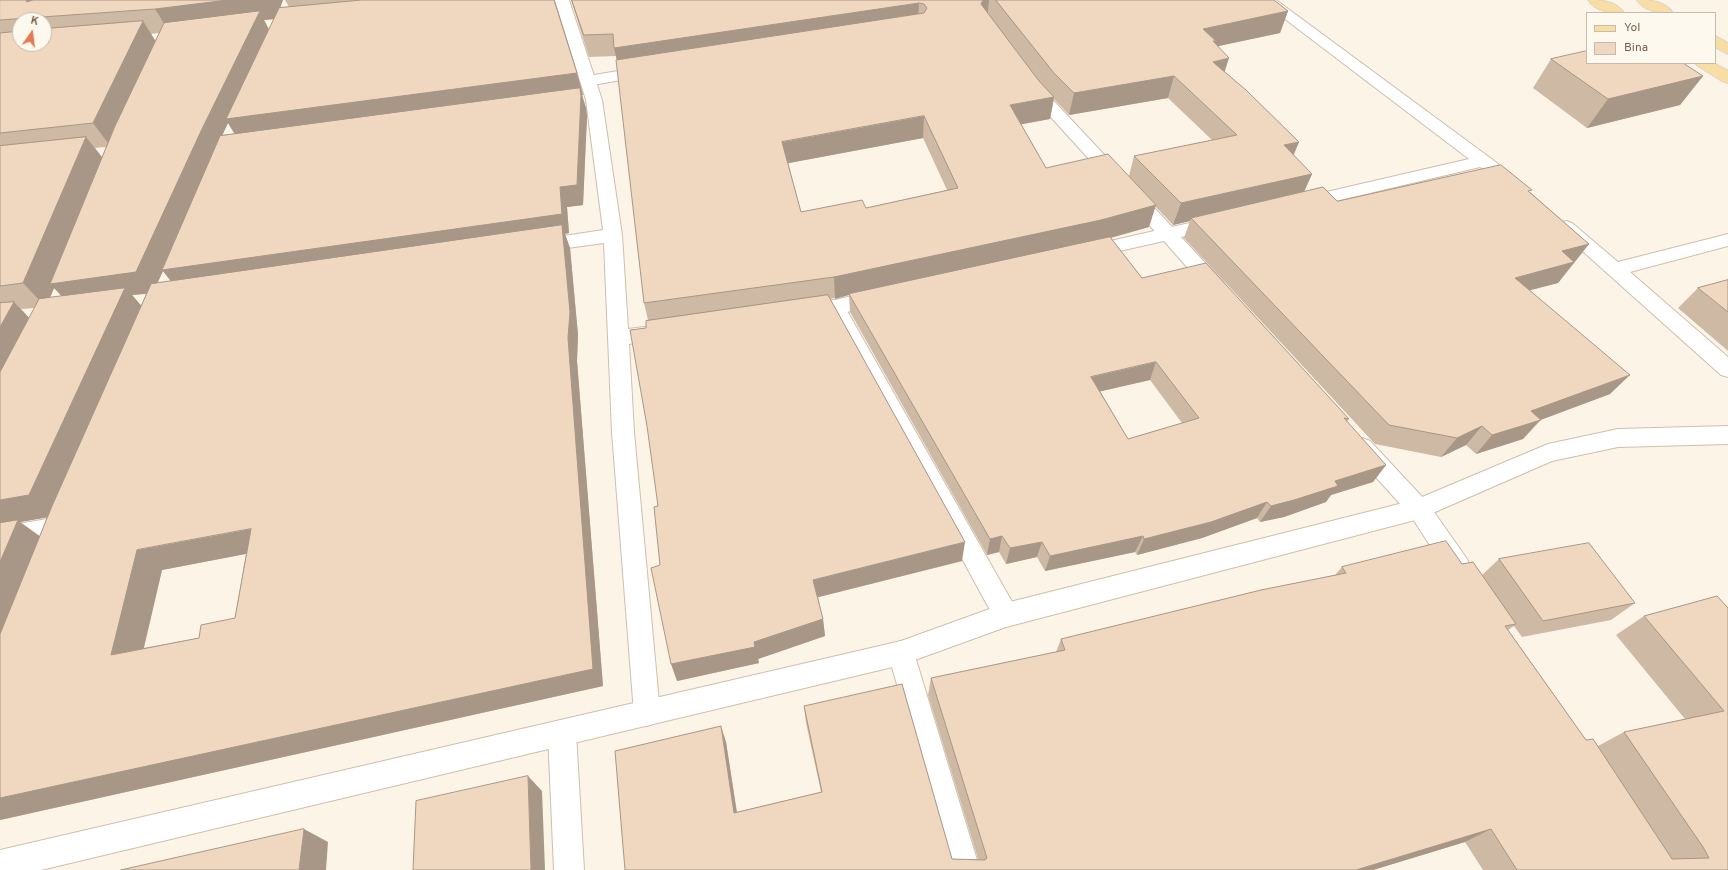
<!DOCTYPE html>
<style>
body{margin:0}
#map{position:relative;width:1728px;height:870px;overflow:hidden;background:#fcf5e7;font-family:Overpass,sans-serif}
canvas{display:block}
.legend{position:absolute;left:1586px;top:12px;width:130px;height:52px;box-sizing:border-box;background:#fef9ee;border:1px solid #c7bbad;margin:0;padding:5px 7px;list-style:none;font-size:12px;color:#755e4c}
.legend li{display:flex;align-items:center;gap:8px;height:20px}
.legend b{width:20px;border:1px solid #c7bbad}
.north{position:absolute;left:12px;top:12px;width:40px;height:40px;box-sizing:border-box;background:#fef9ee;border:1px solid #c7bbad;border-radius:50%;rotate:14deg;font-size:11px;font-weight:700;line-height:16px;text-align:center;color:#755e4c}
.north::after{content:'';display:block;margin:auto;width:14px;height:18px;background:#e27b51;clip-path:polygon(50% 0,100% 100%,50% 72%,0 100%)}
</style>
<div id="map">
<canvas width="1728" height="870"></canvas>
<ul class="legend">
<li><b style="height:5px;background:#f8dea2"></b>Yol</li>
<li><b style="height:11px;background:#f0d7c0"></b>Bina</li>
</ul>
<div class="north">K</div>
</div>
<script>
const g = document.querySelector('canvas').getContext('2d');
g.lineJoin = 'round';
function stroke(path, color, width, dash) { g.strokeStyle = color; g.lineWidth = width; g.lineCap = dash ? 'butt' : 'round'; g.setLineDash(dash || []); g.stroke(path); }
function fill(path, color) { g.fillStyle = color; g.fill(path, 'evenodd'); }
const lane = new Path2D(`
 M648 66 654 68 656 71 654 74 588 86 582 84 580 81 582 78 588 76Z
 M1034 82 1040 84 1049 96 1175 230 1177 234 1175 238 1168 240 1161 238 1037 102 1026 87 1028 84Z
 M835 300 842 302 1015 607 1019 615 1015 623 1006 627 997 623 825 307 828 302Z`);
const street = new Path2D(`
 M555 0H569L602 100 622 235 628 329 661 325 668 327 671 332 668 337 629 344 634 432 660 713 657 722 647 726 637 722 634 713 612 432 604 243 538 252 531 250 529 246 531 242 538 240 603 230 586 100Z
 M1260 0H1276L1497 163 1500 167 1497 171C1490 173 1486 171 1480 167L1302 209 1296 207 1293 203 1296 199 1469 159Z
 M1216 217 1222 219 1225 223 1222 227 1181 237 1223 282 1226 287 1223 292 1216 294 1209 292 1164 241 1088 258 1081 257 1079 252 1081 247 1088 246Z
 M1566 221 1572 223 1618 262 1728 234V246L1630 272 1728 357V377L1721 375 1560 231 1557 227 1560 223Z
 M878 290 885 292 888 297 885 302C864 308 817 322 797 316L794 311 797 306 835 300Z
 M1362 438 1370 441 1427 502 1467 559 1470 567 1467 575 1458 578 1449 575 1411 516 1354 453 1351 447 1354 441Z
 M65 516 73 519 77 526 73 533 65 536 0 547V527Z
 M901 641 910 644 914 653 980 870H950L888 653 892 644Z
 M562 720 572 723 576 733 584 870H554L548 733 552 723Z`);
const secondary = new Path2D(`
 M1728 426V444L1618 447 1552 461 1419 519 1006 627 901 665 41 870H0V850L901 641 1006 603 1415 500 1548 444 1618 429Z`);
const primary = new Path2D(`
 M1588 0C1601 0 1616 1 1624 13 1611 13 1596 12 1588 0Z
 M1637 0C1650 0 1665 1 1673 13 1660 13 1645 12 1637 0Z
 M1715 36 1728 43V54L1715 47Z
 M1695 63H1714L1728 71V83L1722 81 1698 66Z`);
stroke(lane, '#cebeae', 2);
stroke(street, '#cebeae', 2);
stroke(secondary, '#d0beab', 2);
stroke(primary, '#dbd5d0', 2);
fill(lane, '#fff');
fill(street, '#fff');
fill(secondary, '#fff');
fill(primary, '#f8dea2');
fill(new Path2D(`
 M0 0H283L280 8 289 7 285 0H554L577 73 583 95H582L586 108 587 116 583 205 567 207 569 233 565 234 570 248 578 335 577 361 603 686 0 820ZM274 19 269 29 264 20ZM20 20H44V44H20ZM159 33 155 41 151 34ZM228 123 235 134 222 135ZM106 147 102 157 95 148ZM163 271 171 281 157 283ZM54 288 62 296 50 298ZM146 294 141 306 132 295ZM35 308 29 318 21 309ZM47 517 40 536 20 522ZM246 554 235 618 199 638 144 648 162 570Z
 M571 0H1274L1288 11 1280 33 1218 46 1225 72 1299 142 1293 155 1312 174 1304 192 1337 201 1530 192 1589 244 1558 283 1530 290 1610 394 1541 420 1523 439 1476 454 1466 445 1441 457 1375 444 1184 238 1190 221 1173 225 1155 206 1149 227 1111 238 1142 278 1349 419 1347 422 1386 465 1373 482 1331 495 1326 502 1284 517 1260 522 1257 518 1202 538 1137 555 1135 552 1045 571 1037 557 1006 564 999 552 987 555 850 312 849 295 830 299 962 561 818 597 823 619 825 636 758 659 759 663 677 681 660 565 658 506 646 328 648 320 644 303 617 60 616 56 589 57ZM1168 98 1212 140 1134 156 1129 176 1046 168 1021 124 1050 119 1054 99 1069 115ZM923 138 947 190 866 208 801 212 788 163ZM1150 380 1182 423 1128 439 1100 391Z
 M1551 59 1703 76 1680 105 1587 128 1533 88Z
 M1728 280V351L1678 308 1698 288Z
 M1499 559 1635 603 1611 620 1522 637 1514 626 1508 630 1586 740 1598 746 1624 732 1685 719 1616 635 1644 616 1728 608V870H1483L1465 842 1373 870H625L726 742 737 812 821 792 806 723 804 706 952 859H978L928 695 931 678 1056 652 1061 639 1335 575 1342 567 1462 564 1482 575Z`), '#ceb9a5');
fill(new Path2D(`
 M20 0H44L35 18Z
 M228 0H283L276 19 264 20 270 32 577 73 583 95H582L586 108 587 116 583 205 567 207 569 233 565 234 570 248 578 335 577 361 603 686 0 820V798L593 669 177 289 163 271 153 293 132 295 146 311 56 516 20 522 46 541 0 656V500L69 304 54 288 46 307 23 283 86 137 105 161 170 33 155 9ZM228 123 239 141 216 149Z
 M983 0H989L987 20 981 4Z
 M919 3 918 25 619 70 614 48Z
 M1288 11 1280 33 1214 47 1203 29Z
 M143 21 158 45 111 147 93 123Z
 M1229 58 1222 80 1213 62Z
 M1174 76 1168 98 1069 115 1074 93Z
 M1703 76 1680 105 1587 128 1608 99Z
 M1054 97 1050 119 1007 127 1010 105Z
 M924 116 923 138 784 164 782 142Z
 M1299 142 1290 164 1284 145Z
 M1312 174 1302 196 1191 218 1190 221 1173 225 1181 203Z
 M1156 205 1149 227 1095 242 849 294V295L835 299 834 277Z
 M1589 244 1558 283 1500 298 1515 278 1562 251Z
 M14 302 37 326 0 396V327Z
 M1156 362 1150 380 1085 395 1091 377Z
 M1630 375 1610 394 1540 420 1523 439 1476 454 1492 435 1531 411Z
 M1482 426 1466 445 1441 457 1457 438Z
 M1386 465 1373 482 1331 495 1326 502 1284 517 1260 522 1271 506 1335 481Z
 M1267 502 1257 518 1202 538 1137 555 1144 539Z
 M251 529 271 549 162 570 138 672 111 655 137 550Z
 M1002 536 999 552 987 555 990 539Z
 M1143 536 1135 552 1045 571 1050 556Z
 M965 542 962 561 815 598 813 580Z
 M1042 542 1037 557 1006 564 1010 548Z
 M823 619 825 636 758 659 759 663 677 681 671 664 754 642Z
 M721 726 726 742 739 827 734 813Z
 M528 776 542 791 545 870H531Z
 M304 829 328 842 326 870H299Z
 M1491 829 1465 842 1373 870H1356Z`), '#a89686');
const building = new Path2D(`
 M0 0H26L27 2 33 0H228L155 9 0 20Z
 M362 0H554L577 73 226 119 279 8Z
 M572 0H983L981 4 1039 81 1054 97 1010 105 1046 168 1108 154 1156 205 1101 220 834 277 644 303 616 60 924 13 927 8 924 4 919 3 614 48 613 34 584 35ZM924 116 958 188 866 208 862 200 801 212 782 142Z
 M996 0H1274L1288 11 1203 29 1216 41H1213L1229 58 1213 62 1246 90 1299 142 1284 145 1312 174 1181 203 1134 156 1237 135 1174 76 1074 93 1054 73Z
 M260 11 202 129 136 272 50 284 115 126 164 23Z
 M143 21 93 123 0 133V33L20 31V44H44V29Z
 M1587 51V63H1683L1703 76 1608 99 1551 59Z
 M580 88 581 96 577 185 560 187 562 214 162 270 220 136Z
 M86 137 23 283 0 286V146Z
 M1501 165 1532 190 1528 191 1589 244 1562 251 1574 262 1515 278 1630 375 1531 411 1541 420 1492 435 1482 426 1457 438 1389 425 1191 218 1323 187 1337 201Z
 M562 225 570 312 568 338 593 669 0 798V634L52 506 151 284ZM251 529 235 618 201 625 199 638 111 655 137 550Z
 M1110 237 1142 278 1206 263 1349 419 1344 418 1386 465 1335 481 1338 486 1294 500 1271 506 1267 502 1211 522 1144 539 1143 536 1050 556 1042 542 1010 548 1002 536 990 539 849 294ZM1156 362 1199 418 1128 439 1091 377Z
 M1728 280V312L1698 288Z
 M125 288 29 495 0 500V372L39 299Z
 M828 295 965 542 813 580 823 619 754 642 755 647 671 664 651 568 660 565 654 507 658 506 647 426 630 330 646 328V321Z
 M14 302 0 327V303Z
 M18 520 0 562V523Z
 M1446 541 1462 564 1473 562 1516 624 1505 626 1586 740 1593 739 1672 859 1709 858 1703 847 1624 732 1724 711 1644 616 1717 596 1728 608V870H1517L1491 829 1356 870H625L615 751 721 726 734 813 822 792 804 706 902 684 952 859 985 860 987 858 931 678 1065 650 1061 639 1261 590 1346 573 1342 567Z
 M1589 543 1635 603 1543 621 1499 559Z
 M528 776 531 870H413L416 801Z
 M304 829 299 870H121Z`);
fill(building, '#f0d7c0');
stroke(building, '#a89686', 1);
</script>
